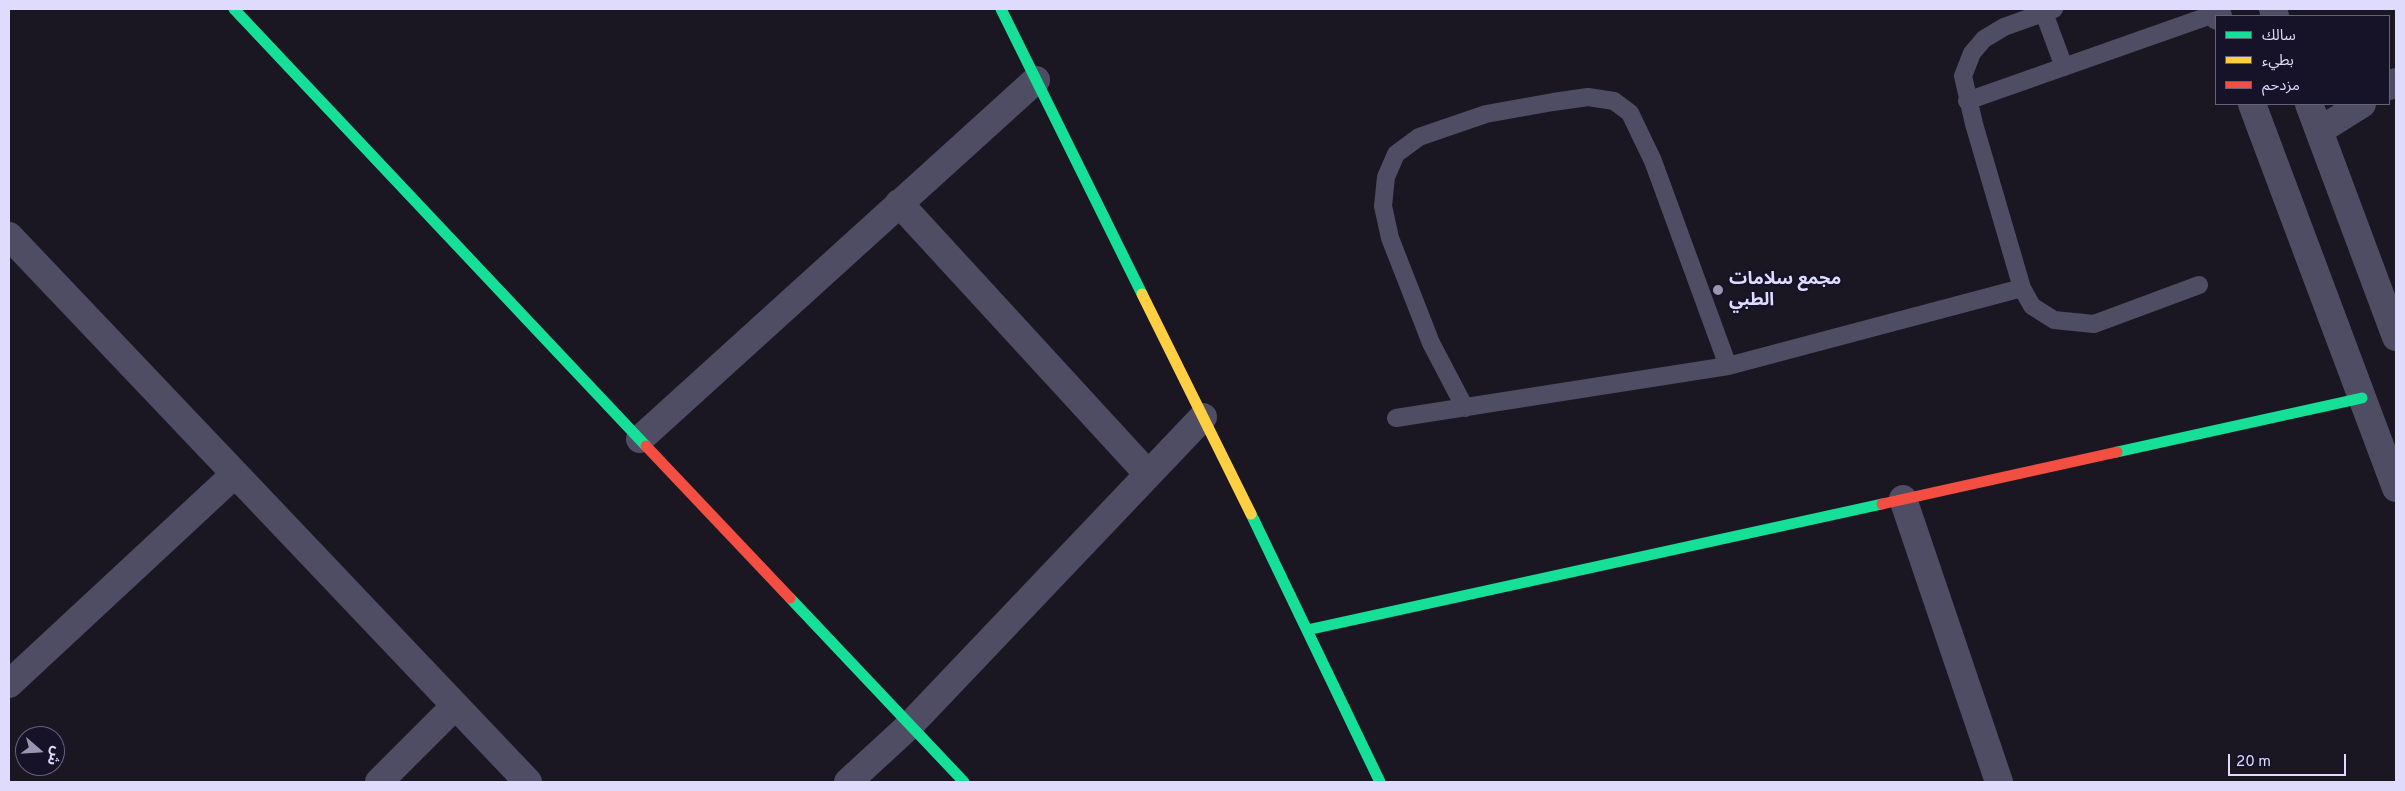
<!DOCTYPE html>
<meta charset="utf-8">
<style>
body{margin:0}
#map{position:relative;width:2405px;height:791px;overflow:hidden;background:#1a1723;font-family:Overpass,"Noto Sans Arabic",sans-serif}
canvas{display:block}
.frame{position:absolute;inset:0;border:10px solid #dfdbfd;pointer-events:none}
.legend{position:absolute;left:2215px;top:15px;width:175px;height:90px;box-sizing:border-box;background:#161228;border:1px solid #66627d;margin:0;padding:6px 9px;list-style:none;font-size:15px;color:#dfdbfd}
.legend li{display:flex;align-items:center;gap:10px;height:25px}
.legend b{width:25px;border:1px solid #66627d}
.north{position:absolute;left:15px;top:726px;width:50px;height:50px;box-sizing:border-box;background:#161228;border:1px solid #66627d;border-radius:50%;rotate:109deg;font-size:14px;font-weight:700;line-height:20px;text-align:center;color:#dfdbfd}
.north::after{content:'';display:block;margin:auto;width:18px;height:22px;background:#9a96b1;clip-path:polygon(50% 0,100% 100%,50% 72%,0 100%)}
.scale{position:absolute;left:2228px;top:754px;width:118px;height:22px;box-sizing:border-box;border:2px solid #dfdbfd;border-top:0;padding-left:6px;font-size:15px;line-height:18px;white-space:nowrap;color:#dfdbfd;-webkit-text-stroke:4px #161228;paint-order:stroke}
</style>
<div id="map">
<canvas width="2405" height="791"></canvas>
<div class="frame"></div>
<ul class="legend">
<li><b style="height:6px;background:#16e098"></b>سالك</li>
<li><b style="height:6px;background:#ffcf43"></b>بطيء</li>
<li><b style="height:6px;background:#f24e42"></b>مزدحم</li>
</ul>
<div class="north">ش</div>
<div class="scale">20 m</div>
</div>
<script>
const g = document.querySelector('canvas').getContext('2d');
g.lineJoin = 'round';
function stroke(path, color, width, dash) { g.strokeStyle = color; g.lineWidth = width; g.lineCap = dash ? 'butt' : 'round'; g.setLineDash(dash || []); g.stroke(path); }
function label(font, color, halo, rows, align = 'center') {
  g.font = font + ' Overpass,"Noto Sans Arabic",sans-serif'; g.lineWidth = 4.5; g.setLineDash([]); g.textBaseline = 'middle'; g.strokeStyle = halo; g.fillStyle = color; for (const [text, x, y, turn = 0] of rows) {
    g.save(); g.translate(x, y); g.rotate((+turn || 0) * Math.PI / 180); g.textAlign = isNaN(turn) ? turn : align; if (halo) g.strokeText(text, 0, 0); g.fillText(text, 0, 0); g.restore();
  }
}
stroke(new Path2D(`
 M2054 9 2004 27 1984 39 1972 53 1963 76 1974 124 2022 288 2032 306 2054 320 2094 324 2199 285
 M2044 13 2064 67
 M1967 101 2217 13
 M1465 408 1431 343 1390 238 1383 206 1386 177 1396 154 1419 137 1486 114 1553 102 1588 97 1614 101 1630 113 1653 161 1728 366
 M1396 418 1728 366 2022 288`), '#4e4d63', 18);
stroke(new Path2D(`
 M2215 9 2218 16
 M2273 9 2275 16
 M2389 86 2396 82
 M2252 104 2396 488
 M2309 104 2396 337
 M2319 131 2362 104
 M899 203 1148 474
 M9 236 528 782
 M640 439 1036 80
 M1903 499 1999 782
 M9 684 235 474
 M379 782 455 706
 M848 782 910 725 1203 417`), '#4e4d63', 28);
stroke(new Path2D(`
 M234 9 646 446
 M1001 9 1142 294
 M2117 452 2362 398
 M1251 514 1380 782
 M790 598 964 782
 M1307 630 1882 504`), '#16e098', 11);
stroke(new Path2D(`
 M1142 294 1251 514`), '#ffcf43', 11);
stroke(new Path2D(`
 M646 446 790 598
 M1882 504 2117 452`), '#f24e42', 11);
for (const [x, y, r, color] of [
 [1718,290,6,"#9a96b1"]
]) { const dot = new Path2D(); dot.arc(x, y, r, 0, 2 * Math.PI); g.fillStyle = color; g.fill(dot); stroke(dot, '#161228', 2); }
label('bold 18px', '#dfdbfd', '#161228', [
 ["مجمع سلامات",1729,280],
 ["الطبي",1729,301]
], 'left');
</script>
